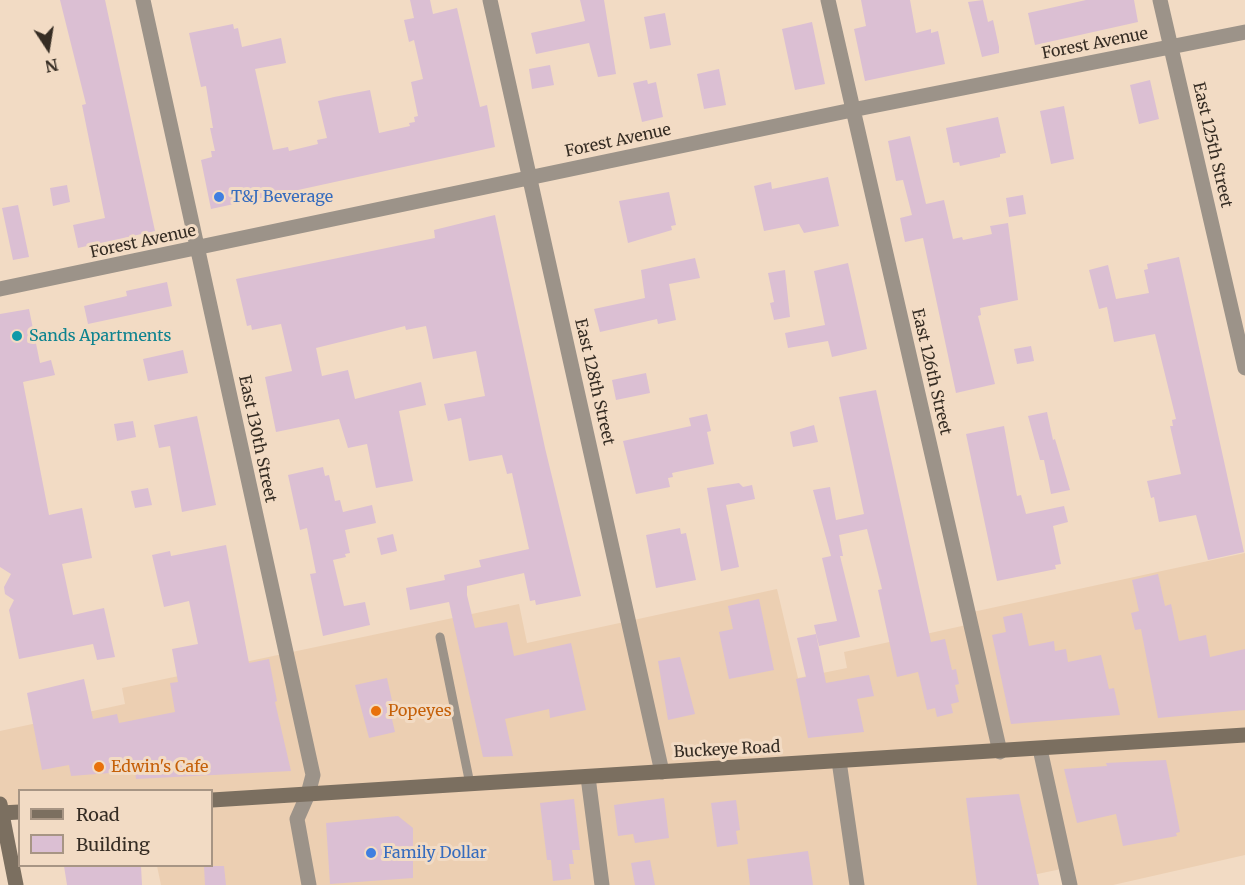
<!DOCTYPE html>
<style>
body{margin:0}
#map{position:relative;width:1245px;height:885px;overflow:hidden;background:#f2dbc4;font-family:Merriweather,serif}
canvas{display:block}
.legend{position:absolute;left:18px;top:789px;width:195px;height:78px;box-sizing:border-box;background:#f2dbc4;border:2px solid #a79584;margin:0;padding:8px 10px;list-style:none;font-size:18px;color:#362d24}
.legend li{display:flex;align-items:center;gap:12px;height:30px}
.legend b{width:30px;border:2px solid #a79584}
.north{position:absolute;left:18px;top:18px;width:60px;height:60px;-webkit-text-stroke:4px #f2dbc4;paint-order:stroke;rotate:168deg;font-size:16px;font-weight:700;line-height:24px;text-align:center;color:#362d24}
.north::after{content:'';display:block;margin:auto;width:21px;height:27px;background:#362d24;clip-path:polygon(50% 0,100% 100%,50% 72%,0 100%)}
</style>
<div id="map">
<canvas width="1245" height="885"></canvas>
<ul class="legend">
<li><b style="height:8px;background:#7b6f60"></b>Road</li>
<li><b style="height:16px;background:#dbbfd3"></b>Building</li>
</ul>
<div class="north">N</div>
</div>
<script>
const g = document.querySelector('canvas').getContext('2d');
g.lineJoin = 'round';
function fill(path, color) { g.fillStyle = color; g.fill(path, 'evenodd'); }
function stroke(path, color, width, dash) { g.strokeStyle = color; g.lineWidth = width; g.lineCap = dash ? 'butt' : 'round'; g.setLineDash(dash || []); g.stroke(path); }
function label(font, color, halo, rows, align = 'center') {
  g.font = font + ' Merriweather,serif'; g.lineWidth = 6; g.setLineDash([]); g.textBaseline = 'middle'; g.strokeStyle = halo; g.fillStyle = color; for (const [text, x, y, turn = 0] of rows) {
    g.save(); g.translate(x, y); g.rotate((+turn || 0) * Math.PI / 180); g.textAlign = isNaN(turn) ? turn : align; if (halo) g.strokeText(text, 0, 0); g.fillText(text, 0, 0); g.restore();
  }
}
fill(new Path2D(`
 M1245 553V855L1113 885H1070L1066 868 985 885H161L157 866H212V790H20L19 812 0 804V731L125 704 122 688 519 604 527 643 777 589 798 678 847 668 844 652 971 624 968 613Z`), '#eccfb2');
fill(new Path2D(`
 M60 0H105L155 231 78 248 73 225 105 218 82 105 86 104Z
 M410 0H430L433 14 457 8 480 107 487 105 495 147 211 209 201 160 212 157 211 151H215L210 128H213L206 86 201 87 189 33 233 24 234 29 238 28 242 47 281 38 286 63 255 69 273 150 288 147 289 151 318 144 317 140 327 138 318 101 334 97 370 90 379 133 410 126 409 123 415 122 414 117 418 116 411 82 423 79 414 40 409 42 404 20 414 18Z
 M580 0H604L616 74 598 77 589 43 536 54 531 33 585 21Z
 M861 0H910L916 33 931 29V33L938 31 945 64 865 81 854 29 866 26Z
 M983 0 988 22 993 20 999 47V53L982 57 968 2Z
 M1086 0H1134L1138 22 1035 45 1028 13Z
 M665 13 671 45 650 49 644 17Z
 M812 22 825 84 795 90 782 29Z
 M550 65 554 85 532 89 529 69Z
 M719 69 726 105 704 109 697 74Z
 M647 80 648 84 656 82 663 117 642 122 633 83Z
 M1150 80 1159 119 1139 124 1130 85Z
 M1064 106 1074 159 1051 164 1040 111Z
 M998 117 1006 153 1000 154V157L960 166 959 162 953 163 946 128Z
 M910 136 926 204 944 200 953 239 962 237 963 240 992 234 990 226 1008 223 1018 300 980 308 981 315 978 316 995 384 956 393 923 238 905 242 900 218 912 215 903 180 896 181 888 141Z
 M828 177 839 226 804 233 799 224 764 231 754 186 771 182 772 189Z
 M67 185 70 202 53 206 50 188Z
 M669 192 676 225 671 226 672 230 628 243 619 201Z
 M1023 195 1026 214 1009 217 1006 198Z
 M18 205 29 257 13 260 2 208Z
 M495 215 545 448 581 596 536 605 535 600 530 601 524 573 467 586V595L475 628 507 622 514 656 571 643 586 710 550 718 549 709 505 719 513 756 483 757 449 602 410 610 406 588 445 580 444 575 481 567 479 560 529 549 512 473 507 474 502 455 469 461 461 418 448 421 444 404 485 396 476 351 433 359 426 326 406 330 405 326 316 348 322 376 348 370 355 399 421 382 426 405 399 411 413 481 376 488 367 444 348 448 339 419 276 432 265 377 292 371 281 324 252 330 251 325 247 326 236 279 435 238 434 230Z
 M1179 257 1244 552 1208 560 1196 515 1159 522 1154 497 1151 498 1147 481 1181 474 1170 426H1173L1172 420 1176 419 1155 334 1114 342 1107 307 1099 309 1089 270 1108 265 1116 299 1149 293 1144 270 1148 269 1147 264Z
 M695 258 700 278 669 284 676 320 658 324 657 319 600 332 594 309 645 298 641 270Z
 M848 263 867 349 832 357 828 341 788 348 785 333 825 325 814 271Z
 M785 270 790 317 774 320 770 303 774 302 768 273Z
 M167 282 172 306 88 324 84 306 127 296 126 291Z
 M29 309 40 363 51 360 55 375 23 382 49 515 82 508 92 558 62 564 73 615 104 608 115 657 97 660 93 644 19 659 9 610 14 600 5 594 4 587 11 574 0 567V314Z
 M1031 346 1034 361 1017 364 1014 349Z
 M183 350 188 373 148 381 143 359Z
 M646 373 650 393 616 400 612 380Z
 M876 390 931 642 945 639 952 670 956 669 959 684 955 685 959 702 951 704 953 713 937 717 935 708 927 710 918 672 897 677 878 590 882 589 867 529 839 535 843 556H840L860 637 819 646 814 625 837 621 822 558 831 556 813 490 830 487 836 520 864 514 839 397Z
 M1047 412 1053 440 1055 439 1070 490 1051 494 1044 460H1040L1028 416Z
 M707 414 711 431 707 432 714 464 672 473 673 477 668 478 670 487 636 494 623 441 691 426 689 418Z
 M197 416 216 505 182 512 170 446 159 448 154 425Z
 M133 421 136 437 117 441 114 424Z
 M814 425 818 442 793 447 790 432Z
 M1004 426 1016 491 1017 496 1021 495 1026 514 1064 506 1068 522 1053 526 1061 564 1055 565 1056 569 997 581 966 434Z
 M323 467 325 476 329 475 335 501 340 500 343 512 372 505 376 523 345 530 350 553 345 554 346 557 333 560 344 606 365 602 370 625 323 636 310 574 316 573 307 528 300 530 288 475Z
 M739 483 743 487 752 485 755 499 726 505 739 567 721 571 707 488Z
 M148 488 152 505 135 508 131 491Z
 M680 528 681 534 686 533 696 580 656 588 646 535Z
 M393 534 397 551 381 555 377 538Z
 M226 545 249 663 269 659 277 701 275 702 291 771 136 779 135 771 71 776 69 765 42 770 27 693 84 679 93 719 117 714 119 723 175 712 170 683 178 682 172 649 198 644 189 601 164 607 152 555 170 551 171 556Z
 M1158 574 1165 606 1171 604 1179 641 1206 635 1210 657 1245 649V710L1158 718 1141 629 1135 630 1131 613 1139 611 1132 580Z
 M759 599 774 670 729 679 719 632 733 629 728 606Z
 M1022 613 1029 646 1054 641 1055 651 1066 649 1068 662 1101 655 1109 689 1114 688 1120 715 1011 724 992 635 1006 632 1003 617Z
 M816 634 826 683 869 675 874 696 857 699 864 732 808 738 796 679 806 677 797 638Z
 M680 657 695 714 668 720 658 661Z
 M387 678 395 714 391 715 395 732 369 738 355 685Z
 M1166 760 1180 832 1176 833 1177 836 1123 846 1116 814 1077 823 1064 769 1107 766 1106 763Z
 M1019 794 1039 885H977L966 798Z
 M664 798 669 838 635 843 633 834 618 836 614 805Z
 M574 799 580 850H572L574 864H569L571 879 553 881 551 860H547L540 803Z
 M736 800 740 830 736 831 738 844 717 847 711 803Z
 M398 816 413 828V878L330 884 326 823Z
 M808 851 813 885H750L747 859Z
 M650 860 655 885H635L631 863Z
 M64 866H141L142 885H67Z
 M204 866H224L226 885H205Z`), '#dbbfd3');
stroke(new Path2D(`
 M440 637 470 784`), '#9c9389', 9);
stroke(new Path2D(`
 M143 0 313 775 308 794 297 819 309 885
 M490 0 662 772
 M828 0 1000 752
 M1160 0 1245 368
 M0 289 852 110 1245 32
 M1040 749 1070 885
 M839 761 857 885
 M588 777 602 885`), '#9c9389', 15);
stroke(new Path2D(`
 M212 800 1245 735
 M0 804 16 885
 M0 813 20 812`), '#7b6f60', 15);
for (const [x, y, r, color] of [
 [219,197,6,"#3f7fe0"],
 [17,336,6,"#0f9aa8"],
 [376,711,6,"#e8710a"],
 [99,767,6,"#e8710a"],
 [371,853,6,"#3f7fe0"]
]) { const dot = new Path2D(); dot.arc(x, y, r, 0, 2 * Math.PI); g.fillStyle = color; g.fill(dot); stroke(dot, '#f2dbc4', 2); }
label('16px', '#362d24', '#f2dbc4', [
 ["Forest Avenue",1095,44,-11],
 ["Forest Avenue",618,141,-12],
 ["East 125th Street",1212,145,77],
 ["Forest Avenue",143,242,-12],
 ["East 126th Street",931,372,77],
 ["East 128th Street",594,382,77],
 ["East 130th Street",257,439,78],
 ["Buckeye Road",727,750,-3]
]);
label('16px', '#366cbe', '#f2dbc4', [
 ["T&J Beverage",231,197],
 ["Family Dollar",383,853]
], 'left');
label('16px', '#0d838f', '#f2dbc4', [
 ["Sands Apartments",29,336]
], 'left');
label('16px', '#c56008', '#f2dbc4', [
 ["Popeyes",388,711],
 ["Edwin's Cafe",111,767]
], 'left');
</script>
